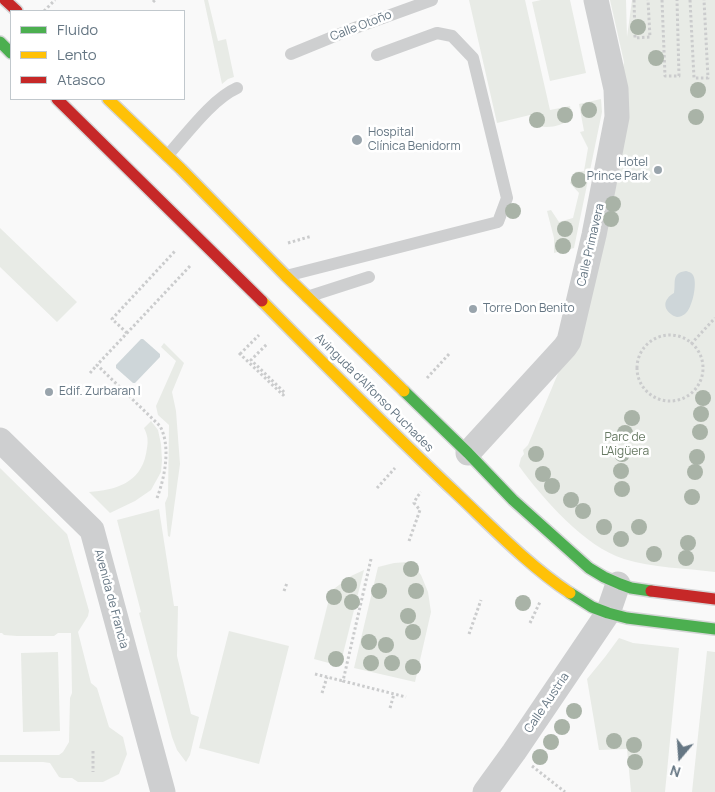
<!DOCTYPE html>
<meta charset="utf-8">
<style>
body{margin:0}
#map{position:relative;width:715px;height:792px;overflow:hidden;background:#f9f9f9;font-family:Manrope,sans-serif}
canvas{display:block}
.legend{position:absolute;left:10px;top:10px;width:175px;height:90px;box-sizing:border-box;background:#fff;border:1px solid #c1c8cd;margin:0;padding:6px 9px;list-style:none;font-size:15px;color:#657683}
.legend li{display:flex;align-items:center;gap:10px;height:25px}
.legend b{width:25px;border:1px solid #c1c8cd}
.north{position:absolute;left:655px;top:732px;width:50px;height:50px;-webkit-text-stroke:4px #fff;paint-order:stroke;rotate:198deg;font-size:14px;font-weight:700;line-height:20px;text-align:center;color:#657683}
.north::after{content:'';display:block;margin:auto;width:18px;height:22px;background:#657683;clip-path:polygon(50% 0,100% 100%,50% 72%,0 100%)}
</style>
<div id="map">
<canvas width="715" height="792"></canvas>
<ul class="legend">
<li><b style="height:6px;background:#4caf50"></b>Fluido</li>
<li><b style="height:6px;background:#ffc107"></b>Lento</li>
<li><b style="height:6px;background:#c62828"></b>Atasco</li>
</ul>
<div class="north">N</div>
</div>
<script>
const g = document.querySelector('canvas').getContext('2d');
g.lineJoin = 'round';
function fill(path, color) { g.fillStyle = color; g.fill(path, 'evenodd'); }
function stroke(path, color, width, dash) { g.strokeStyle = color; g.lineWidth = width; g.lineCap = dash ? 'butt' : 'round'; g.setLineDash(dash || []); g.stroke(path); }
function label(font, color, halo, rows, align = 'center') {
  g.font = font + ' Manrope,sans-serif'; g.lineWidth = 5; g.setLineDash([]); g.textBaseline = 'middle'; g.strokeStyle = halo; g.fillStyle = color; for (const [text, x, y, turn = 0] of rows) {
    g.save(); g.translate(x, y); g.rotate((+turn || 0) * Math.PI / 180); g.textAlign = isNaN(turn) ? turn : align; if (halo) g.strokeText(text, 0, 0); g.fillText(text, 0, 0); g.restore();
  }
}
fill(new Path2D(`
 M204 0H208L218 41 226 39 234 77 228 79 222 84Z
 M469 0H525L550 110 570 106 572 118C560 127 548 129 533 125L530 115 497 123Z
 M541 0H570L586 73 550 81 532 2Z
 M610 0H626L627 37 632 0H715V572C685 568 653 568 624 559 585 547 542 498 519 466L521 458 524 454 523 450 528 445 590 297 624 62Z
 M601 99 602 112 574 248 554 253V238L547 211 551 210 559 222 573 218 579 193 570 183 575 172 584 171 588 148 580 132 584 131 579 104Z
 M0 228 77 302 57 322 0 267Z
 M164 343 184 363 172 392 176 411 180 464 170 537 168 536 165 503 168 496 169 425 158 415 156 406 176 361 161 347Z
 M151 421 158 430 161 444 162 460 161 472 151 490 135 501 110 513 89 492C116 490 140 483 146 454 148 443 149 438 144 428Z
 M0 468 67 534 89 611 88 616 78 632 91 683 97 688 109 727 123 737 127 754 119 774 103 782H78L72 778H62L59 777 50 763 43 762H0V755H59L63 752 69 742 70 698 72 693 71 633H58L54 636H17L4 635 2 633H0Z
 M159 509 174 606H178L177 656 191 714 199 717 190 755 186 762 177 750 172 737 139 613 141 612 117 520Z
 M408 562 414 566 421 575 428 592 431 612 415 682 354 668 378 567 394 563Z
 M364 570 340 666 314 659 331 591 351 576Z
 M229 631 289 646 259 764 199 748Z
 M619 638 633 643 679 648 665 792H631L627 749 599 750 587 679 605 657Z
 M707 651 715 652V792H692Z
 M58 652 60 731 23 732 21 653Z`), '#e8ebe6');
fill(new Path2D(`
 M686 271C689 272 691 272 693 275 698 283 692 309 685 314 682 316 680 317 677 317 669 315 661 306 668 298 669 296 672 294 674 293 676 282 671 273 686 271Z
 M141 339H143L160 354V357L135 383H133L116 368V365Z`), '#ced6d9');
const fast = new Path2D(`
 M0 42 11 53
 M404 391 468 453 513 500 589 568 604 577 620 584 631 588 651 591
 M570 593 592 607 608 613 627 618 715 629`);
const slow = new Path2D(`
 M108 99 181 169 286 276 404 391
 M262 301C326 366 390 431 456 493 493 528 528 565 570 593`);
const jam = new Path2D(`
 M5 0 17 11
 M57 99 262 301
 M651 591 715 599`);
stroke(fast, '#d5d6d7', 14);
stroke(slow, '#d5d6d7', 14);
stroke(jam, '#d5d6d7', 14);
stroke(new Path2D(`
 M634 0 635 38 650 37 648 0
 M662 0 665 76H679L677 0
 M690 0 694 78H708L704 0
 M153 2 155 0
 M44 11 55 0
 M288 243 312 236
 M127 333 112 319 176 250
 M637 368a33 33 0 1 1 66 0a33 33 0 1 1-66 0Z
 M691 344 715 318
 M240 354 259 335
 M239 355 240 354 283 395 285 393 251 360 268 343
 M90 373 97 365
 M427 378 450 353
 M377 488 395 468
 M157 498C165 477 171 446 160 426L97 365 190 266
 M409 541 420 510 414 503 417 497 421 492
 M371 559 343 681 406 697
 M284 591 287 583
 M530 623 540 602
 M469 634 481 600
 M315 674 343 681
 M322 693 327 677
 M390 708 394 694
 M93 751V772
 M532 766 565 792`), '#cbcccd', 3, [2.5, 2.5]);
stroke(new Path2D(`
 M291 54 352 29 432 0
 M167 156C186 135 212 99 237 88
 M286 276 498 222 507 198 473 58 452 36 437 33 377 55
 M307 297 369 277`), '#cecfd0', 12);
stroke(new Path2D(`
 M0 440 92 530 163 792
 M468 453 565 347 569 341 594 235 617 117 616 89 596 0
 M485 792 514 752 608 613 618 584`), '#cecfd0', 25);
stroke(fast, '#4caf50', 11);
stroke(slow, '#ffc107', 11);
stroke(jam, '#c62828', 11);
g.fillStyle = '#a9b3a7';
for (const [x, y] of [
 [638,27],
 [656,58],
 [698,90],
 [589,110],
 [565,115],
 [696,117],
 [537,120],
 [579,180],
 [613,204],
 [513,211],
 [611,219],
 [565,229],
 [563,246],
 [703,398],
 [701,414],
 [632,418],
 [700,432],
 [625,433],
 [536,454],
 [622,454],
 [697,457],
 [621,471],
 [695,472],
 [543,474],
 [552,486],
 [622,489],
 [692,497],
 [571,500],
 [583,511],
 [604,527],
 [639,527],
 [621,539],
 [688,543],
 [654,554],
 [686,558],
 [411,569],
 [349,585],
 [379,591],
 [416,591],
 [334,597],
 [352,602],
 [523,603],
 [408,616],
 [413,632],
 [369,642],
 [386,645],
 [336,659],
 [371,663],
 [392,663],
 [413,667],
 [574,711],
 [562,727],
 [614,741],
 [551,742],
 [634,745],
 [540,757],
 [635,762]
]) { g.beginPath(); g.arc(x, y, 8, 0, 2 * Math.PI); g.fill(); }
for (const [x, y, r, color] of [
 [357,140,6,"#99a4ac"],
 [658,170,5,"#99a4ac"],
 [473,309,5,"#99a4ac"],
 [49,392,5,"#99a4ac"]
]) { const dot = new Path2D(); dot.arc(x, y, r, 0, 2 * Math.PI); g.fillStyle = color; g.fill(dot); stroke(dot, '#fff', 2); }
label('12px', '#657683', '#fff', [
 ["Calle Otoño",361,26,-21],
 ["Calle Primavera",591,245,-77],
 ["Avinguda d'Alfonso Puchades",374,393,45],
 ["Avenida de Francia",111,599,75],
 ["Calle Austria",547,703,-56]
]);
label('12px', '#657683', '#fff', [
 ["Hospital",368,133],
 ["Clínica Benidorm",368,147],
 ["Hotel",648,163,"right"],
 ["Prince Park",648,177,"right"],
 ["Torre Don Benito",483,309],
 ["Edif. Zurbaran I",59,392]
], 'left');
label('12px', '#687a64', '#fff', [
 ["Parc de",625,438],
 ["L'Aigüera",625,452]
]);
</script>
